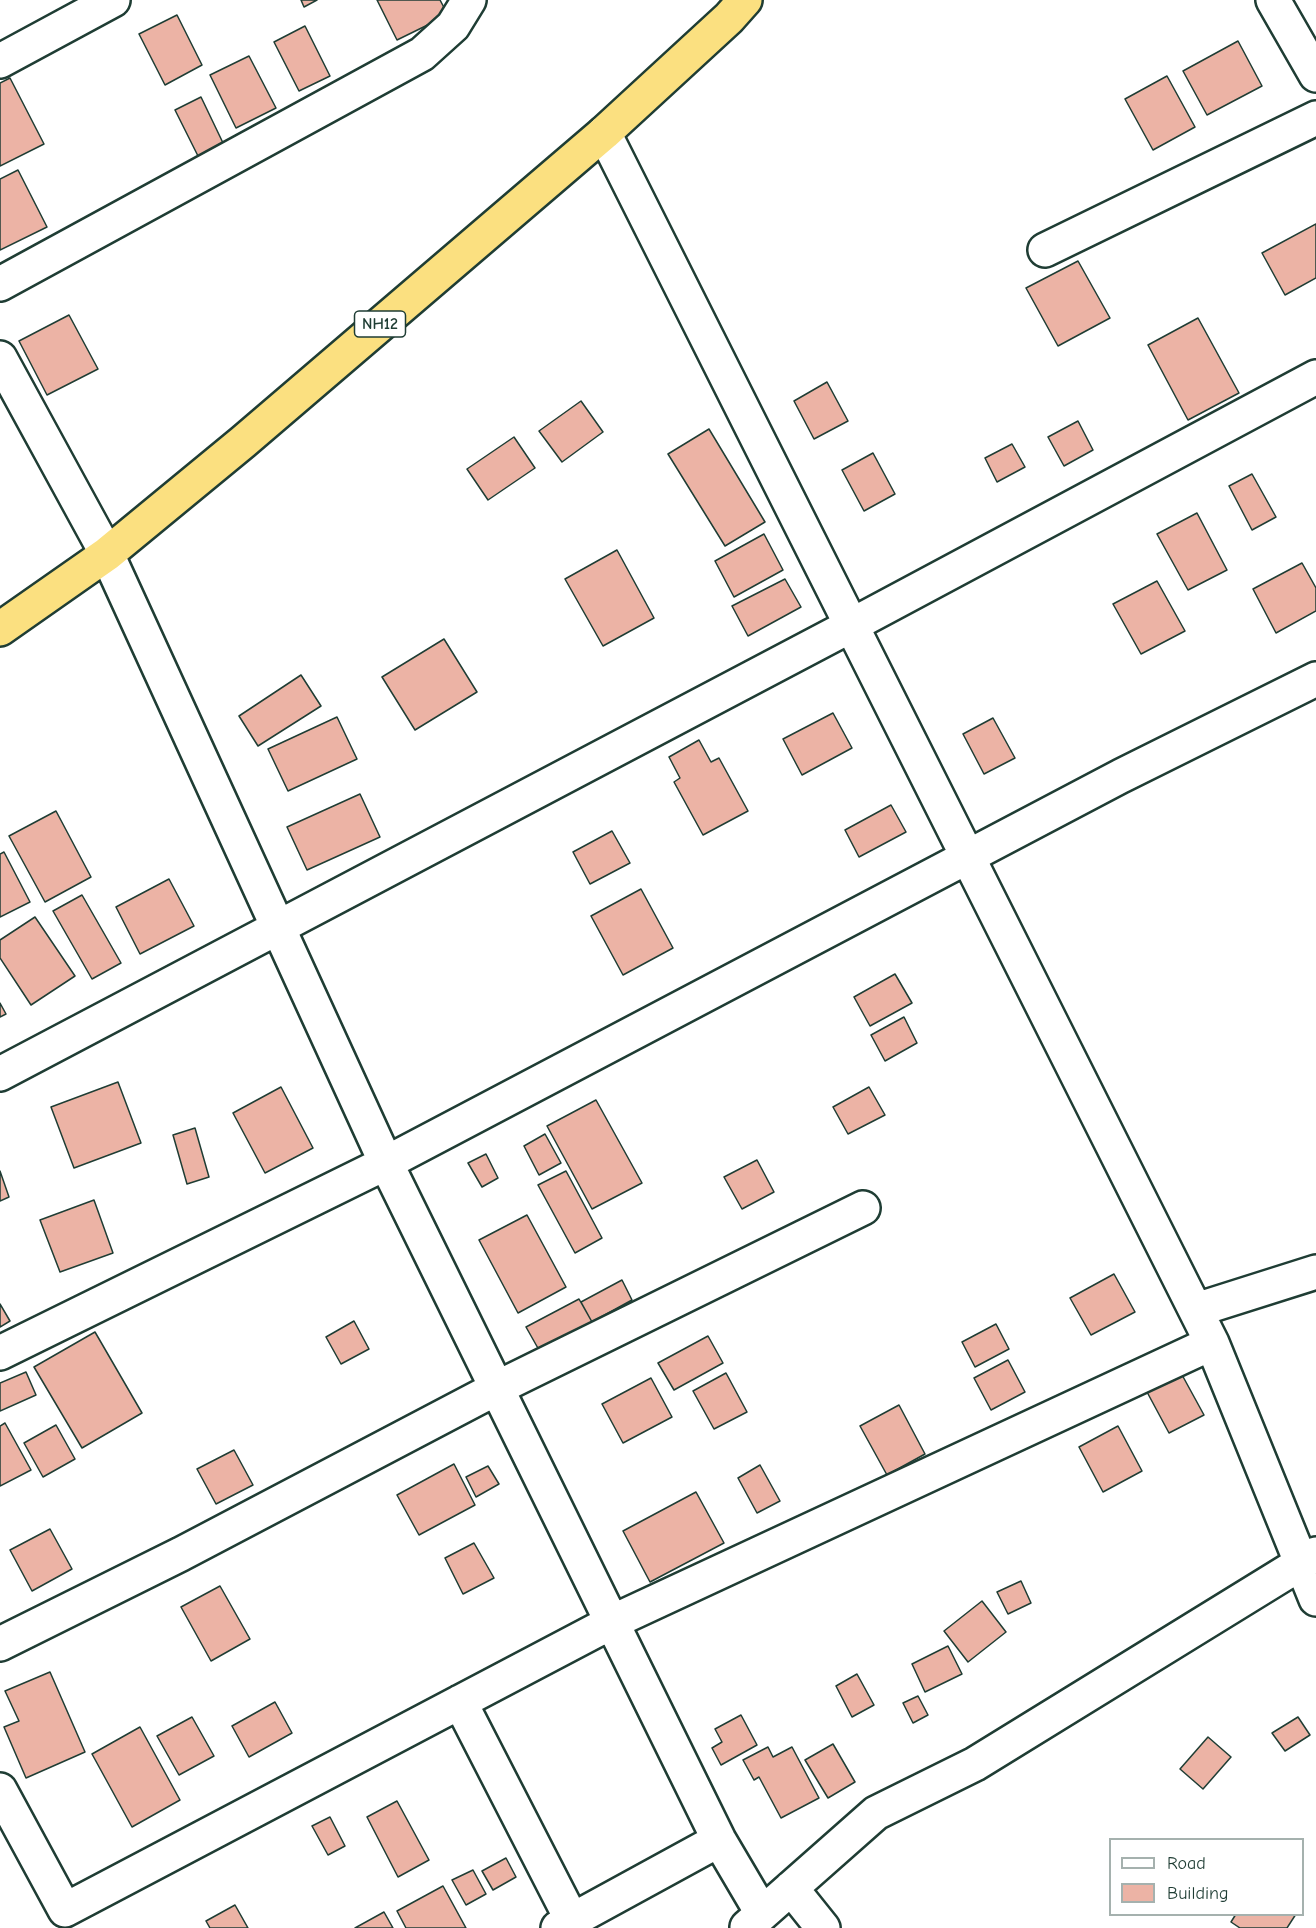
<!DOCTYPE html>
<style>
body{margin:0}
#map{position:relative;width:1316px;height:1928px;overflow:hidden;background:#fff;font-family:"Comic Neue",sans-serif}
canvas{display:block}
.legend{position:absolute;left:1109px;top:1838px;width:195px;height:78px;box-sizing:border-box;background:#fff;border:2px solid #a5b1ae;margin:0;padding:8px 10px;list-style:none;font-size:18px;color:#1f3d34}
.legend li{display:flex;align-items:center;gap:12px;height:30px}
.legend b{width:30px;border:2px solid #a5b1ae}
</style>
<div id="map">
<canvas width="1316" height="1928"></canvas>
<ul class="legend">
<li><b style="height:8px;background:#fff"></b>Road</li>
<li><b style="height:16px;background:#ecb3a5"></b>Building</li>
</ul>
</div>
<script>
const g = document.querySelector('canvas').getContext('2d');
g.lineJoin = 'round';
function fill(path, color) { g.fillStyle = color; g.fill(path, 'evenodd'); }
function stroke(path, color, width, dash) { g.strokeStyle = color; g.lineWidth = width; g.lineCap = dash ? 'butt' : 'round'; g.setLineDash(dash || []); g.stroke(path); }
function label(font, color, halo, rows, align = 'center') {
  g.font = font + ' "Comic Neue",sans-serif'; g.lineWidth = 6; g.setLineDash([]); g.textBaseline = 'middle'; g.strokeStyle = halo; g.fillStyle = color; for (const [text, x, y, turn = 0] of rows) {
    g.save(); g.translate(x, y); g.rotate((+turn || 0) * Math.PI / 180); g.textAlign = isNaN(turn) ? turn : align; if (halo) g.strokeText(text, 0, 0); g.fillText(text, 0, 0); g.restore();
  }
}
const building = new Path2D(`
 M301 0H317L304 7Z
 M377 0H440L448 15 397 40Z
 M177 15 202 65 165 85 139 34Z
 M305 26 330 76 299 91 274 42Z
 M1238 41 1262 86 1207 115 1183 71Z
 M249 56 276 108 236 128 210 75Z
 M1167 76 1195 127 1153 150 1125 99Z
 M10 78 44 144 0 166V83Z
 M201 97 224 145 199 158 175 110Z
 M18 170 47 227 0 250V179Z
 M1316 224V278L1285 295 1262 253Z
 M1078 261 1110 318 1058 346 1026 288Z
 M69 315 98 369 47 395 19 341Z
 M1198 318 1239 393 1188 420 1148 345Z
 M827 382 848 421 814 439 794 401Z
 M581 401 603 432 562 462 539 431Z
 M1078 421 1093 450 1064 466 1048 437Z
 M709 429 765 522 725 546 668 454Z
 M514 437 535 468 488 500 467 469Z
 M1012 444 1025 467 997 482 985 458Z
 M873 453 895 494 864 511 842 470Z
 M1252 474 1276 517 1252 530 1229 486Z
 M1197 513 1227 570 1188 590 1157 534Z
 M764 534 783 570 734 597 715 561Z
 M617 550 654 618 603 646 565 579Z
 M1302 563 1316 588V611L1276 633 1253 589Z
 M785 579 801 607 748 636 732 606Z
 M1157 581 1185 631 1141 654 1113 604Z
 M444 639 477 692 415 730 382 677Z
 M301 675 321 706 258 746 239 716Z
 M833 713 852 748 802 775 783 739Z
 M337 717 357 759 288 791 268 749Z
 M993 718 1015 758 984 774 963 734Z
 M699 740 711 762 719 758 748 811 703 835 674 782 680 778 669 757Z
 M360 794 380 837 307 870 287 827Z
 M891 805 906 832 859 857 845 830Z
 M56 811 91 877 45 902 9 836Z
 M612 831 630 863 590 884 573 852Z
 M4 852 30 902 0 917V854Z
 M169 879 194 926 140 954 116 907Z
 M641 889 673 948 623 975 591 916Z
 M82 895 121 963 92 979 53 911Z
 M35 917 75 976 31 1005 0 958V940Z
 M895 974 912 1003 870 1026 854 997Z
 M0 1003 6 1014 0 1017Z
 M904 1017 917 1043 885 1061 871 1035Z
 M118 1082 141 1143 74 1168 51 1107Z
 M281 1087 313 1148 265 1173 233 1113Z
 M869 1087 885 1115 848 1134 833 1107Z
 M596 1100 642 1183 592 1209 547 1126Z
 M195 1128 209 1177 187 1184 173 1135Z
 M545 1134 561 1163 539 1175 524 1146Z
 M486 1154 498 1178 482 1187 468 1163Z
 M757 1160 774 1192 742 1209 724 1177Z
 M0 1171 9 1197 0 1201Z
 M566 1171 602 1238 575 1253 538 1185Z
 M94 1200 113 1253 60 1272 40 1220Z
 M527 1215 566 1287 518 1313 479 1240Z
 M1114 1274 1135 1312 1091 1335 1070 1298Z
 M622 1280 632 1300 592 1322 581 1302Z
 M579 1299 592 1322 539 1350 526 1327Z
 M0 1304 10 1321 0 1327Z
 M354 1321 369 1349 341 1364 326 1337Z
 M996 1324 1009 1349 975 1367 962 1342Z
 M95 1332 142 1413 82 1448 34 1367Z
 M708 1336 723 1363 674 1390 658 1363Z
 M1008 1360 1025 1392 991 1410 974 1378Z
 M26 1372 36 1395 0 1411V1383Z
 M726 1373 747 1412 714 1429 693 1391Z
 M1181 1373 1204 1415 1169 1433 1147 1392Z
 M651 1378 672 1417 623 1443 602 1404Z
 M899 1405 925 1454 887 1475 860 1426Z
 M5 1423 31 1470 0 1486V1426Z
 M56 1425 75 1459 43 1477 24 1443Z
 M1118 1426 1142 1471 1103 1492 1079 1447Z
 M234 1450 253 1485 216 1504 197 1469Z
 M454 1464 475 1505 419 1535 397 1495Z
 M760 1465 780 1501 757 1513 738 1478Z
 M488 1466 499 1484 476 1497 466 1477Z
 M696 1492 724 1543 650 1582 623 1531Z
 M50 1529 72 1569 32 1591 10 1550Z
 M474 1543 494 1578 463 1594 445 1558Z
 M1021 1581 1031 1603 1008 1614 997 1592Z
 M220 1586 250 1639 211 1661 181 1607Z
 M982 1601 1006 1632 968 1662 944 1631Z
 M948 1646 962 1674 925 1692 912 1664Z
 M50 1672 85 1752 26 1778 4 1727 19 1721 5 1691Z
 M857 1674 874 1705 852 1717 836 1686Z
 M918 1696 928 1715 913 1723 903 1703Z
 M275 1702 292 1733 249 1757 232 1726Z
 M741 1715 757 1745 721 1765 712 1748 722 1742 715 1729Z
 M192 1717 214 1756 179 1775 157 1736Z
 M1298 1717 1310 1735 1285 1751 1272 1733Z
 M140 1727 180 1800 132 1827 92 1754Z
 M1208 1737 1231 1757 1203 1789 1180 1769Z
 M833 1744 855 1782 828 1798 805 1760Z
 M768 1747 773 1757 792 1747 819 1798 781 1818 759 1777 754 1780 743 1760Z
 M397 1801 429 1860 398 1877 367 1817Z
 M330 1817 345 1846 328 1855 312 1826Z
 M506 1858 516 1877 493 1890 482 1871Z
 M473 1870 486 1894 466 1905 452 1880Z
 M443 1886 466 1928H406L397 1911Z
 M235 1905 248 1928H210L206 1921Z
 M384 1912 393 1928H355Z
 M1236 1914H1296L1287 1928H1240L1231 1922Z`);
fill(building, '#ecb3a5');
stroke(building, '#1f3d34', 1.5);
const minor = new Path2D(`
 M1273 0 1316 75
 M0 61 113 0
 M604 133 1212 1343 1316 1599
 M1045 250 1316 118
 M0 284 422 54 453 26 469 0
 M0 358 107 554 386 1163 719 1840 762 1913
 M0 1074 852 625 1316 377
 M1196 1310 1316 1272
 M0 1353 386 1163 1121 776 1316 679
 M0 1644 181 1554 497 1388 863 1208
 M460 1702 576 1928
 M0 1790 65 1910 612 1622 1212 1343
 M791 1888 823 1928
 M747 1927 876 1813 975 1764 1316 1554
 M558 1928 719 1840`);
const highway = new Path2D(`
 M0 629 107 554 243 442 604 133 729 18 745 0`);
stroke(minor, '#1f3d34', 38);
stroke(highway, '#1f3d34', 38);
stroke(minor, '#fff', 33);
stroke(highway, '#fbe080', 33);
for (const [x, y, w] of [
 [380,324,51]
]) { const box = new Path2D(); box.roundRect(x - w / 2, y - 13, w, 26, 4.5); g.fillStyle = '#fff'; g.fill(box); stroke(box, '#1f3d34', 1.5); }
label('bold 16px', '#1f3d34', null, [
 ["NH12",380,324]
]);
</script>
